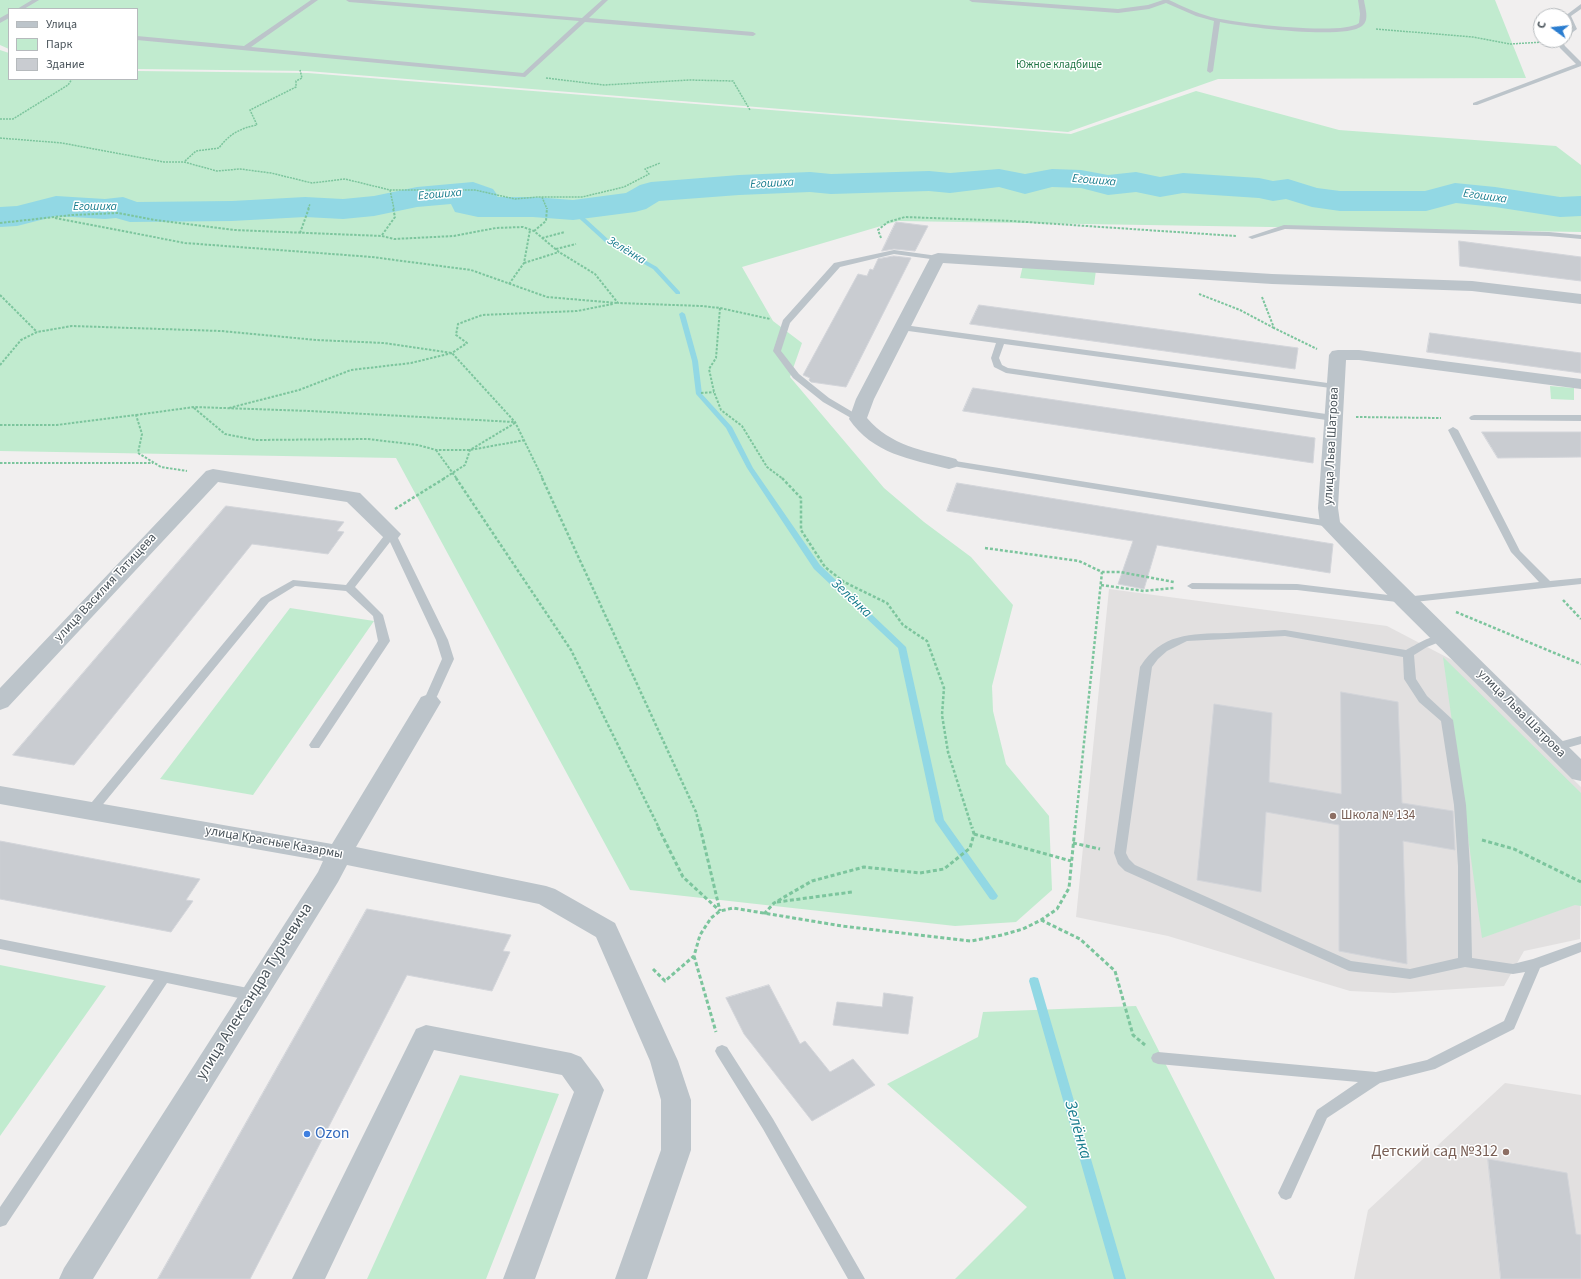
<!DOCTYPE html>
<meta charset="utf-8">
<style>
body{margin:0}
#map{position:relative;width:1581px;height:1279px;overflow:hidden;background:#f1efef;font-family:"Source Sans 3",sans-serif}
canvas{display:block}
.legend{position:absolute;left:8px;top:8px;width:130px;height:72px;box-sizing:border-box;background:#fff;border:1px solid #b6babd;margin:0;padding:5px 7px;list-style:none;font-size:12px;color:#49535a}
.legend li{display:flex;align-items:center;gap:8px;height:20px}
.legend b{width:20px;border:1px solid #b6babd}
.north{position:absolute;left:1533px;top:8px;width:40px;height:40px;box-sizing:border-box;background:#fff;border:1px solid #b6babd;border-radius:50%;rotate:285deg;font-size:11px;font-weight:700;line-height:16px;text-align:center;color:#49535a}
.north::after{content:'';display:block;margin:auto;width:14px;height:18px;background:#2a7dd0;clip-path:polygon(50% 0,100% 100%,50% 72%,0 100%)}
</style>
<div id="map">
<canvas width="1581" height="1279"></canvas>
<ul class="legend">
<li><b style="height:5px;background:#bcc4ca"></b>Улица</li>
<li><b style="height:11px;background:#c1ebcf"></b>Парк</li>
<li><b style="height:11px;background:#c9ccd1"></b>Здание</li>
</ul>
<div class="north">С</div>
</div>
<script>
const g = document.querySelector('canvas').getContext('2d');
g.lineJoin = 'round';
function fill(path, color) { g.fillStyle = color; g.fill(path, 'evenodd'); }
function stroke(path, color, width, dash) { g.strokeStyle = color; g.lineWidth = width; g.lineCap = dash ? 'butt' : 'round'; g.setLineDash(dash || []); g.stroke(path); }
function label(font, color, halo, rows, align = 'center') {
  g.font = font + ' "Source Sans 3",sans-serif'; g.lineWidth = 3; g.setLineDash([]); g.textBaseline = 'middle'; g.strokeStyle = halo; g.fillStyle = color; for (const [text, x, y, turn = 0] of rows) {
    g.save(); g.translate(x, y); g.rotate((+turn || 0) * Math.PI / 180); g.textAlign = isNaN(turn) ? turn : align; if (halo) g.strokeText(text, 0, 0); g.fillText(text, 0, 0); g.restore();
  }
}
fill(new Path2D(`
 M1109 589 1387 626 1454 661 1581 787 1580 939 1524 951 1504 986 1394 993 1350 991 1168 936 1076 917Z
 M1505 1083 1581 1095V1279H1354L1368 1210Z`), '#e2e0e0');
fill(new Path2D(`
 M0 0H1495L1526 78 1218 79 1068 132 307 71 137 69V9H9V49L0 45Z
 M0 50 9 53V79H137V71L308 73 1071 134 1196 91 1339 130 1556 146 1581 165V232L898 221 742 267 773 321 802 343 790 377 884 488 924 522 971 557 1013 605 992 686 993 711 1006 764 1049 816 1052 890 1016 922 955 926 630 890 396 458 0 451Z
 M1023 265 1096 270 1094 285 1020 278Z
 M1550 386 1574 388V400L1551 399Z
 M290 608 374 621 253 795 160 779Z
 M1443 657 1581 793V906L1575 905 1482 938Z
 M0 965 106 986 0 1136Z
 M1136 1006 1275 1279H955L1027 1207 887 1084 978 1037 983 1012Z
 M460 1075 559 1094 486 1279H367Z`), '#c1ebcf');
fill(new Path2D(`
 M571 209H575L609 240 657 267 680 292V294H676L653 269 605 242 571 211Z
 M682 312 685 314 698 361 702 394 732 427 753 468 820 565 906 647 944 820 996 893 998 896 996 899 993 900 990 899 935 821 898 648 814 569 747 468 726 428 696 394 692 361 679 314Z
 M1034 977 1038 978 1039 981 1126 1279H1114L1029 981 1030 978Z`), '#92d8e4');
fill(new Path2D(`
 M999 169 1025 174 1052 169 1081 170 1108 175 1136 172 1160 177 1183 173 1259 178 1273 181 1288 179 1317 188 1340 191H1425L1455 183 1495 187 1560 197 1581 196V216L1560 217 1495 207 1456 203 1426 211H1340L1312 207 1286 199 1273 201 1259 198 1183 193 1160 197 1136 192 1108 195 1081 188 1052 187 1025 194 999 187 950 193 929 191 831 194 810 192 739 195 659 201 646 209 635 212 573 220 533 217H478L455 212 451 204 417 207 374 216 343 219 305 217 232 221 130 222 116 218 105 219 56 216 17 226 0 227V207L17 206 56 196 105 199 123 197 137 202 232 201 305 197 343 199 374 196 417 187 473 182 493 189 498 196 497 197H533L573 200 626 193 640 185 651 182 739 175 810 172 831 174 929 171 950 173Z`), '#92d8e4');
const building = new Path2D(`
 M896 222 928 226 915 251 894 249 882 251Z
 M1459 241 1581 257V281L1460 266Z
 M894 256 911 258 846 387 811 382 809 380 810 378 803 375 858 274 867 276 870 269 873 270 878 259Z
 M979 305 1298 348 1295 369 970 324Z
 M1430 333 1581 353V373L1427 352Z
 M973 388 1315 438 1313 463 963 411Z
 M1482 432H1581V457L1498 458Z
 M957 483 1333 544 1330 573 1157 545 1144 589 1118 584 1133 541 947 511Z
 M226 506 344 522 337 531 344 532 328 554 252 544 74 765 13 755Z
 M1341 692 1398 702 1402 803 1453 811 1455 850 1403 841 1407 964 1339 951V825L1266 812 1261 892 1197 880 1214 704 1272 713 1269 782 1341 794Z
 M0 841 200 879 186 900 193 901 171 932 0 899Z
 M367 909 511 935 503 951 510 952 492 991 407 975 250 1279H158Z
 M769 985 800 1044 805 1041 830 1072 853 1059 875 1085 812 1121 744 1034 726 998Z
 M884 993 913 997 908 1034 833 1025 837 1002 882 1007Z
 M1488 1159 1567 1173 1576 1234 1581 1235V1279H1501Z`);
fill(building, '#c9ccd1');
stroke(building, '#d3d5da', 1);
stroke(new Path2D(`
 M1376 29 1473 37 1510 44 1544 42
 M546 78 604 85 689 80 733 81 750 110
 M0 119H13L68 85 72 79
 M0 138 62 143 164 162H184L217 171 240 169 271 173 312 183 345 179 390 190H475L515 199 537 197H582L624 187 649 174 645 169 660 163
 M185 161 196 151 219 148C229 134 241 128 257 125L250 110 296 87V81L302 78 300 70
 M390 190 394 209
 M542 197 547 209
 M308 209 310 204`), '#7cc59d', 1.5, [2, 1]);
stroke(new Path2D(`
 M55 218 185 243 372 257 471 270 547 297 617 303
 M0 223 72 215 118 213 155 220 234 230 382 236 394 239 454 236 496 228 523 227 534 231 559 252 595 274 618 303 702 306 720 308 770 319
 M534 231 546 221 547 208
 M300 233 309 208
 M382 235 395 217 393 208
 M542 238 565 232
 M881 238 878 230 888 222 905 217 1012 221 1236 236
 M556 249 576 244
 M524 263 559 252
 M509 284 524 263 530 230
 M1199 294 1240 310 1274 328
 M0 295 37 332
 M1262 297 1274 328 1317 349
 M720 308 716 358 709 369 714 392 721 410 742 426 767 467 783 479
 M0 365 21 340 37 332 72 326 221 331 316 340 384 343 452 353 515 422 543 479
 M701 393 714 392
 M194 408 225 434 256 440 368 439 418 445 436 450H470L525 440
 M229 408 299 390 351 370 411 363 452 353 467 343 456 335 458 324 482 315 577 311 613 304
 M136 415 194 407 310 411 514 422
 M1356 417 1441 418
 M0 425H57L136 415 142 434 138 453 161 467 187 471
 M436 450 457 479
 M0 463H153
 M443 479 465 465 470 450 515 423`), '#7cc59d', 2, [2.5, 1.5]);
stroke(new Path2D(`
 M456 478 571 650 659 828
 M542 478 696 812 700 828
 M782 478 801 498V530L825 567 844 582 887 603 903 625 927 641 944 688 942 715 948 752 972 828
 M395 509 445 478
 M985 548 1079 561 1102 572H1120L1174 582
 M1101 585 1144 591 1174 588
 M1563 600 1581 619
 M1456 612 1581 664
 M1075 828 1102 572`), '#7cc59d', 2.5, [3, 2]);
stroke(new Path2D(`
 M658 827 683 877 720 911
 M700 827 720 911
 M974 834 1071 861
 M1482 840 1514 849 1581 882
 M1073 843 1100 849
 M777 902 852 892
 M764 914 774 903 812 881 864 867 920 873 944 869 970 848 974 834 972 827
 M1041 920 1080 939 1115 971 1133 1035 1145 1045
 M694 956 716 1032
 M653 969 665 981 694 956 700 935 711 918 720 911 733 908 842 926 971 941 1002 935 1023 929 1041 920 1057 909 1069 888 1075 827`), '#7cc59d', 3, [4, 2.5]);
fill(new Path2D(`
 M32 0H39L24 9H17Z
 M311 0H318L251 47 523 73 579 21 349 2 346 0H370L582 18 602 0H608L589 18 753 32 756 34 753 36 585 22 525 77 137 40V36L244 46Z
 M969 0H995L1118 9 1148 5 1163 0H1169C1182 6 1196 13 1211 17 1234 23 1343 36 1359 23L1360 14 1358 0H1364C1365 8 1370 20 1362 26 1345 40 1244 27 1220 22L1213 71 1210 73 1207 71 1214 21 1196 16 1166 3 1149 9 1118 13 972 2Z
 M1581 4V9L1571 16 1577 29 1565 38V33L1571 29 1565 16Z
 M9 13V18L0 23V18Z
 M1556 40H1562L1565 46 1581 62V66L1477 105H1473V103L1576 64 1560 48Z
 M1284 225 1549 232 1581 235V239L1549 236 1285 229 1252 239 1248 237Z
 M894 250 938 256 942 258 938 260 894 254 840 267 790 323 781 351 799 374 829 398 861 417 863 419 858 422 823 402 793 378 773 351 783 320 834 263Z
 M904 325 1335 384 1339 387 1338 389 1004 344 999 358 1002 365 1008 368 1333 415 1338 418 1333 421 1006 373 994 367 991 358 996 343 901 330 900 328Z
 M1474 415H1581V421L1471 420 1469 418 1471 416Z
 M1453 427 1458 430 1520 551 1550 581 1581 578V584L1405 603 1297 590 1192 589 1187 586 1192 583 1297 584 1405 597 1539 582 1511 552 1448 430Z
 M949 460 1330 521 1335 524 1330 527 946 465 944 463Z
 M391 531 396 534 448 640 454 659 433 705H425L423 702 442 659 436 640 390 542 355 587 383 615 390 641 319 748H311L309 745 378 641 373 616 346 591 295 586 269 602 95 814 91 815 87 814 85 811 87 808 261 598 293 580 346 585 387 532Z
 M1285 630 1406 650C1416 645 1436 632 1447 635L1448 637 1447 639 1427 647 1414 655 1416 679 1427 696 1453 720 1466 805 1470 866 1472 958 1513 964 1533 959 1581 942V952L1540 968 1514 1029 1435 1069 1380 1083 1327 1118 1291 1198 1286 1200 1281 1198 1278 1193 1317 1110 1358 1082 1158 1064 1153 1062 1151 1058 1153 1054 1158 1052 1376 1072 1427 1060 1504 1021 1525 972 1513 974 1465 967 1410 979 1349 971 1125 871 1118 864 1114 853 1140 667C1162 633 1190 634 1227 633 1246 632 1266 631 1285 630ZM1285 636 1403 657 1404 679 1419 702 1441 721 1454 805 1458 866V958L1410 969 1351 961 1135 865 1129 859 1126 853 1152 667 1158 659 1167 651 1187 641Z
 M1581 736V744L1556 751 1552 750 1550 747 1552 744Z
 M0 939 253 989 258 991 260 995 258 999 253 1001 167 983 6 1225 0 1227V1207L154 980 0 949Z
 M722 1045 727 1047 773 1119 865 1279H848L763 1129 717 1055 715 1051 717 1047Z`), '#bcc4ca');
fill(new Path2D(`
 M938 253 1272 274 1472 281 1581 294V304L1472 291 1272 284 943 263 874 399 867 418C891 446 922 450 956 459L959 463 956 467 949 469C910 459 873 454 849 419L856 399 930 258 932 255Z
 M1338 350H1359L1581 379V389L1359 360H1346L1338 508 1340 522 1581 759V781L1572 779 1397 605 1320 524 1318 508 1329 355 1332 351Z
 M213 469 360 493 401 534 398 538 391 540 384 538 347 502 218 482 8 707 0 710V688L206 471Z
 M429 694 437 697 441 702 356 847 546 886 555 889 615 923 678 1061 691 1100V1150L647 1279H615L661 1150V1100L650 1061 596 937 539 904 347 865 338 882 93 1279H59L64 1268 318 872 323 861 0 804V786L332 844 421 697Z
 M426 1025 571 1053 581 1057 599 1081 604 1090 535 1279H503L574 1092 562 1075 434 1050 325 1279H292L416 1029Z`), '#bcc4ca');
for (const [x, y, r, color] of [
 [1333,816,4,"#8d6e63"],
 [307,1134,4,"#3f7fe0"],
 [1506,1152,4,"#8d6e63"]
]) { const dot = new Path2D(); dot.arc(x, y, r, 0, 2 * Math.PI); g.fillStyle = color; g.fill(dot); stroke(dot, '#fff', 1.5); }
label('11px', '#207545', '#fff', [
 ["Южное кладбище",1059,66]
]);
label('italic 12px', '#197d8e', '#fff', [
 ["Егошиха",1094,181,5],
 ["Егошиха",772,184,-3],
 ["Егошиха",440,195,-5],
 ["Егошиха",1485,197,8],
 ["Егошиха",95,207],
 ["Зелёнка",626,251,31]
]);
label('13px', '#49535a', '#fff', [
 ["улица Льва Шатрова",1332,446,-87],
 ["улица Василия Татищева",106,588,-47],
 ["улица Льва Шатрова",1521,714,45],
 ["улица Красные Казармы",274,843,10]
]);
label('13px', '#785e54', '#fff', [
 ["Школа № 134",1341,816]
], 'left');
label('italic 14px', '#197d8e', '#fff', [
 ["Зелёнка",851,599,43]
]);
label('16px', '#49535a', '#fff', [
 ["улица Александра Турчевича",255,992,-58]
]);
label('16px', '#366cbe', '#fff', [
 ["Ozon",315,1134]
], 'left');
label('16px', '#785e54', '#fff', [
 ["Детский сад №312",1498,1152]
], 'right');
label('italic 17px', '#197d8e', '#fff', [
 ["Зелёнка",1077,1130,74]
]);
</script>
